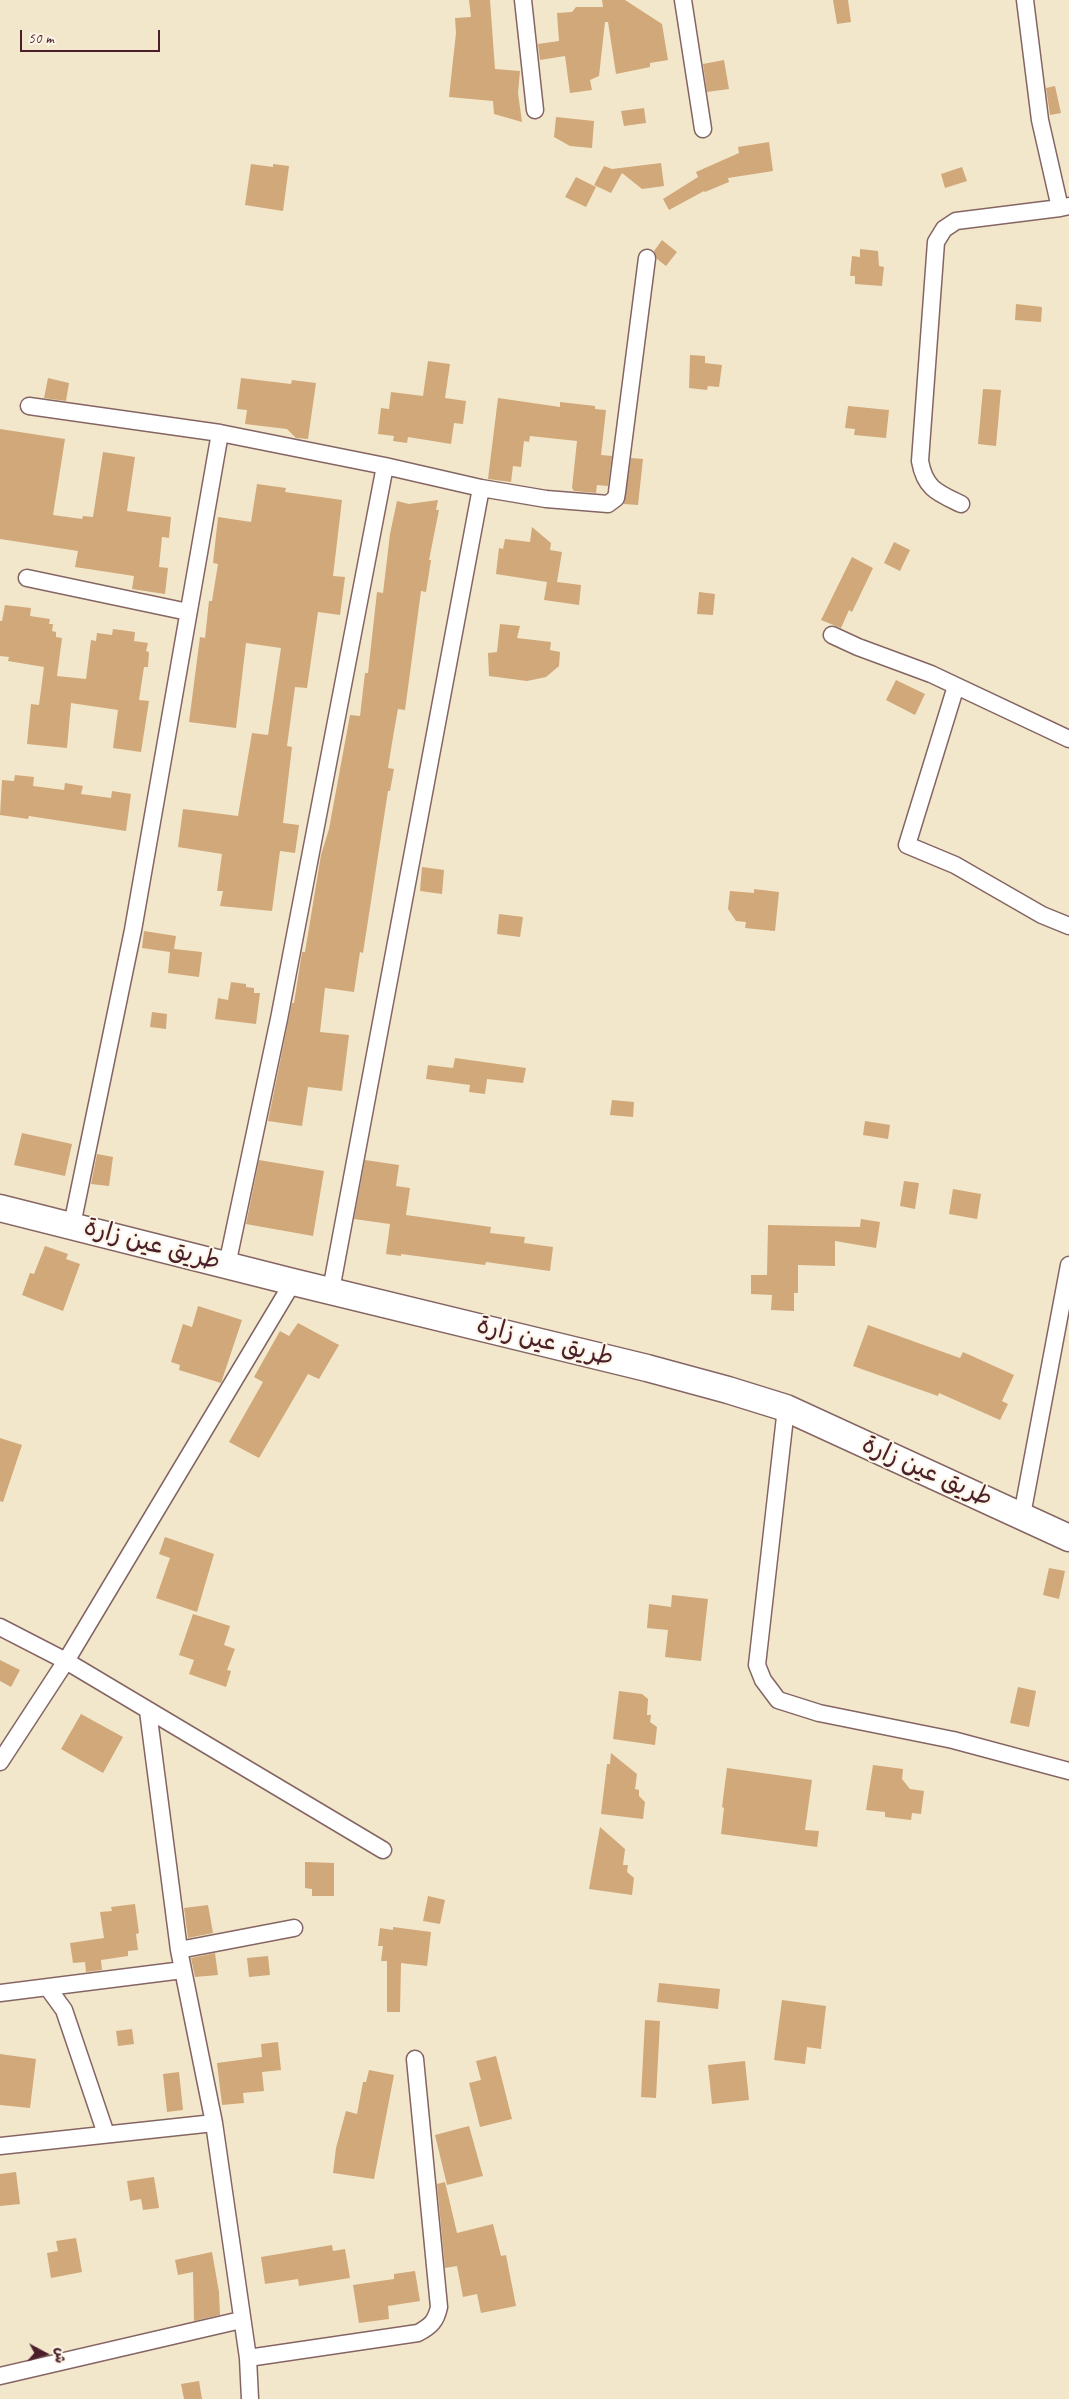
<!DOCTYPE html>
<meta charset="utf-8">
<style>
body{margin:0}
#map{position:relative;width:1069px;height:2399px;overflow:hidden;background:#f3e7cb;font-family:Caveat,"Playpen Sans Arabic",sans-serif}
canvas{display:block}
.north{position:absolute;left:20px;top:2329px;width:50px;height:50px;-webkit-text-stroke:4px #fcf5e5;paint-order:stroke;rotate:96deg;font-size:14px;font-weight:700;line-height:20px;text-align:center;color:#4a1f2b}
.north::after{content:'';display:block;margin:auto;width:18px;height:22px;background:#4a1f2b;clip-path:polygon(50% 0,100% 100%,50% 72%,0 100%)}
.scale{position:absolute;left:20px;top:30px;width:140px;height:22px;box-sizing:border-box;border:2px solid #4a1f2b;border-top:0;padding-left:6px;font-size:15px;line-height:18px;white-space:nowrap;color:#4a1f2b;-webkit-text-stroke:4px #fcf5e5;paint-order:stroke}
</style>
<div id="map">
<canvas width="1069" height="2399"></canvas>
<div class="north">ش</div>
<div class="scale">50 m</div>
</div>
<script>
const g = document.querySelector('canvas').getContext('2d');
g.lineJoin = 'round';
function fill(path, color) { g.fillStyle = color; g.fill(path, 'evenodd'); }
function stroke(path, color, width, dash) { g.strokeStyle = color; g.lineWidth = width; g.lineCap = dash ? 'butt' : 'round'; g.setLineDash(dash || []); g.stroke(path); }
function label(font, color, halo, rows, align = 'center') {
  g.font = font + ' Caveat,"Playpen Sans Arabic",sans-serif'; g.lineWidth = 4; g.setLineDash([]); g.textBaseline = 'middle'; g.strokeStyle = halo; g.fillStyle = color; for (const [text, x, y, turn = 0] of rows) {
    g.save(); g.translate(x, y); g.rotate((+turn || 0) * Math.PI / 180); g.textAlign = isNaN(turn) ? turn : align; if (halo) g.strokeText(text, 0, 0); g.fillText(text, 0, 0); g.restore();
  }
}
fill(new Path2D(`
 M469 0H490L495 69 520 71 518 93 522 122 494 114 493 101 449 97 456 33 455 18 471 17Z
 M602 0H625L662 24 668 60 650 63V67L616 74 608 22H605L599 76 590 80 592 90 570 93 565 56 540 60 538 44 559 41 557 13 572 12 576 7H603Z
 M833 0H848L851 22 837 24Z
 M724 60 729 89 707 92 703 64Z
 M1055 86 1061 113 1050 115 1046 88Z
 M644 108 646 123 624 126 621 111Z
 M556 117 594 121 592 148 570 146 554 137Z
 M769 142 773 171 728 178 729 182 705 192 704 191 669 210 663 199 698 177 696 172 739 153 738 147Z
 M661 163 664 186 642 189 622 173 611 193 594 185 604 166 612 169Z
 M251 164 273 167V164L289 166 283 211 245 205Z
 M962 167 967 181 945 188 941 174Z
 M576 177 596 187 586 207 565 197Z
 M662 240 677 252 666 266 657 259 654 251Z
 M860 249 878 251 879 266 884 267 882 286 855 284V276H850L852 256 860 257Z
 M1016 304 1042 307 1041 322 1015 320Z
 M690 355 705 356V363L722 365 719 387 708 386 707 390 689 388Z
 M428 361 450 364 445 398 466 401 463 424 454 423 451 444 408 437 407 443 393 441 394 436 378 434 381 408 389 409 391 392 423 396Z
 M48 378 69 383 66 401 44 398Z
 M241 378 291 384 292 380 316 383 308 439 296 438 287 429 245 424 247 410 237 409Z
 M983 389 1001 390 996 446 978 444Z
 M498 398 560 407V402L595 406V409L606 410 601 455 612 456 608 486 597 485 596 493 574 491 572 488 577 441 530 436 529 442 524 441 521 467 513 466 511 482 488 479Z
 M848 406 889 410 886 438 854 435 855 429 845 428Z
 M0 429 65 439 53 515 82 519 83 516 93 517 103 452 135 457 127 511 171 517 169 538 162 537 159 567 168 568 165 594 132 589 134 576 75 567 78 551 0 539Z
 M631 458 643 459 638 505 624 504Z
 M257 484 286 488 285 492 342 500 333 576 345 577 340 615 318 612 307 688 295 687 287 746 292 747 283 823 299 825 295 853 280 851 272 911 220 906 223 891H217L222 854 178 847 183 809 238 816 252 733 268 735 281 648 246 643 236 728 189 722 200 637 205 638 209 601H212L218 564 213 563 218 517 251 522Z
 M438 500 436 510H439L429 560H431L426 592 421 591 405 710 398 709 394 731 388 768 394 769 390 791H388L363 953 360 952 354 992 325 988 320 1032 349 1035 342 1091 308 1087 302 1126 268 1121 292 1003H294L302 952H305L321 855 329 829 350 715 360 716 365 673H368L377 592 383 593 390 534 397 501 409 504Z
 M532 527 551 543 550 550 562 552 557 582 581 585 579 605 544 600 547 582 496 574 499 548 503 549 505 539 530 542Z
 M894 542 910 550 900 571 884 563Z
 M852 557 873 568 852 612 849 610 841 628 821 620Z
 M699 592 715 594 713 615 697 614Z
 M5 605 31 608 30 616 50 619 49 624H53L52 631 56 632V637L62 638 57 676 86 679 91 640 96 641 97 633 112 635 113 629 135 632 134 641 148 643 146 651 149 652 148 667H144L139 700 149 701 141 752 113 748 118 710 71 703 67 748 27 744 31 704 39 705 44 667 8 661 9 657 0 656V621H2Z
 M500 624 520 626 517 638 551 642 550 650 560 652 559 666 546 677 527 681 489 676 488 653 497 652Z
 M896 680 925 694 915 715 886 700Z
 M15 775 34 777 33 786 64 790 65 783 83 786 81 794 111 798 112 791 131 794 126 831 29 816 28 819 0 815 2 780 14 781Z
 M422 867 444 870 442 894 420 891Z
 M754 889 779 892 775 931 745 928 746 922 736 921 728 909 730 891 754 893Z
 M499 914 523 917 520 937 497 934Z
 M144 931 176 936 174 949 202 952 199 977 168 973 170 952 142 948Z
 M231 982 246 984V987L254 988V993H260L256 1024 215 1019 218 998 228 1000Z
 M152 1012 167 1014 166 1029 150 1027Z
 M455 1058 526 1068 523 1083 487 1079 485 1094 469 1092 470 1085 426 1079 428 1065 453 1068Z
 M612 1100 634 1102 633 1117 610 1115Z
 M865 1121 890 1125 888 1139 863 1135Z
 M22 1133 72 1144 65 1176 14 1165Z
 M97 1154 113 1157 109 1186 91 1184Z
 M259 1160 324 1171 313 1236 246 1224Z
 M365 1160 399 1165 396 1186 410 1188 406 1215 491 1227 490 1233 525 1237 524 1243 553 1247 550 1271 486 1262 485 1265 401 1254V1256L386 1254 390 1224 354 1219Z
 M904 1181 919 1183 915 1209 900 1206Z
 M953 1189 981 1194 977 1219 949 1214Z
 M861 1219 880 1222 876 1248 835 1241V1266L798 1265V1293H794V1311L771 1310 772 1295 751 1294V1275H767L768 1225 860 1227Z
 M45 1246 68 1254 66 1259 80 1264 63 1311 22 1295 30 1273 34 1274Z
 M198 1306 242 1320 221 1383 179 1370 180 1365 171 1362 183 1324 192 1327Z
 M298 1323 339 1345 319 1379 308 1374 259 1458 229 1442 263 1382 254 1377 280 1331 289 1336Z
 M868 1325 960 1358 963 1352 1014 1375 1002 1401 1008 1404 1000 1420 939 1393 938 1396 853 1366Z
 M0 1438 22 1445 3 1502 0 1501Z
 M165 1537 214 1554 197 1612 156 1598 170 1558 159 1554Z
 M1049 1568 1065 1571 1059 1599 1043 1595Z
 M672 1595 708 1599 701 1661 665 1657 668 1630 647 1628 649 1604 671 1607Z
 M193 1614 230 1626 224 1645 235 1649 227 1670 231 1671 226 1687 189 1674 194 1660 179 1655Z
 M0 1660 20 1670 11 1687 0 1681Z
 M1018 1687 1036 1691 1029 1727 1010 1723Z
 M619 1691 642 1694 648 1699 647 1715H651L650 1722 657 1727 655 1745 613 1739Z
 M81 1714 123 1737 103 1773 61 1749Z
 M611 1753 637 1774 635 1789 639 1790V1796L645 1802 643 1819 601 1814 607 1764H610Z
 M873 1765 903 1769 902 1779 910 1789 924 1791 921 1814 912 1813 911 1820 885 1817V1812L866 1810Z
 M727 1768 812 1780 805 1830 819 1831 817 1847 721 1834 724 1808 722 1807Z
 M600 1827 625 1849 623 1865H628L627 1872 634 1878 632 1895 589 1889Z
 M305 1862 334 1863V1896H312V1889L305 1888Z
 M428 1896 445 1900 440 1924 423 1921Z
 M135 1904 139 1933 136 1934 138 1950 128 1951V1956L101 1960 102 1970 86 1972 85 1962 73 1963 70 1943 104 1938 100 1912 112 1911 111 1907Z
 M208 1905 213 1933 188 1938 184 1908Z
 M393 1927 431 1932 427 1966 401 1963 400 2012H387V1961H381L383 1946H378L380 1928 393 1930Z
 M215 1953 218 1975 195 1977 191 1958Z
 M268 1956 270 1975 249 1977 247 1958Z
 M659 1983 720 1989 718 2009 657 2002Z
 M782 2000 826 2006 821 2049 807 2047 805 2064 774 2060Z
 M645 2020 660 2021 656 2098 641 2097Z
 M132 2029 134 2044 118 2046 116 2031Z
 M278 2042 281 2070 262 2072 264 2091 243 2093 244 2103 222 2105 217 2063 262 2057 261 2044Z
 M0 2054 36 2059 30 2108 0 2105Z
 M496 2056 512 2119 480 2127 469 2083 481 2080 476 2061Z
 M745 2061 749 2100 712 2104 708 2065Z
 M369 2070 394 2075 374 2179 333 2173 336 2148 346 2111 357 2114 363 2082H366Z
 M179 2072 183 2110 167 2112 163 2074Z
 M469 2126 483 2176 447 2185 435 2135Z
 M16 2172 20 2204 0 2206V2174Z
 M154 2177 159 2208 143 2210 141 2199 130 2201 127 2181Z
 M445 2182 457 2233 493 2224 501 2256 506 2255 516 2306 481 2313 477 2294 463 2297 457 2266 445 2268 437 2184Z
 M76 2238 82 2272 51 2278 47 2253 58 2251 56 2241Z
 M332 2245 333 2251 345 2249 350 2278 299 2286 298 2279 265 2284 261 2257Z
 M212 2252 219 2292 220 2315 194 2321 193 2272 178 2275 175 2260Z
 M415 2271 420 2301 388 2306 389 2319 359 2323 353 2285 394 2279V2274Z
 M199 2381 202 2399H184L181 2384Z`), '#d0a879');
const street = new Path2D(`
 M523 0 535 110
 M683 0 703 129
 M1025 0 1040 120 1060 208 1069 206
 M29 406 220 433 385 466 481 488 546 499 608 504 616 498 617 492 647 258
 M961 504C938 493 925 489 920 461L936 242 944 229 956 221 1060 208
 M27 578 188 612
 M832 635 858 647 931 674 1069 739
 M956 686 907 845 955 865 1042 915 1069 926
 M72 1225 133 930 220 433
 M227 1265 279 1019 385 466
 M331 1290 481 488
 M786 1408 757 1665 763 1680 778 1700 819 1713 953 1740 1069 1771
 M1022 1515 1069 1265
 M0 1627 66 1661 383 1850
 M148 1711 179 1950 214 2123 248 2358 250 2399
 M0 1762 66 1661 293 1282
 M179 1950 294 1928
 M48 1988 64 2010 106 2134
 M0 1993 183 1970
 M0 2146 214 2123
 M248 2358 418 2333C431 2326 436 2321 439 2307L415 2059
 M0 2376 241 2320`);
const primary = new Path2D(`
 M0 1208 293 1282 647 1368 728 1390 786 1408 1069 1538`);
stroke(street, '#856563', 19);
stroke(primary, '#856563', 29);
stroke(street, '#fff', 16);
stroke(primary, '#fff', 26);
label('25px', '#4a1f2b', '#fcf5e5', [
 ["طريق عين زارة",152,1245,15],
 ["طريق عين زارة",545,1342,14],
 ["طريق عين زارة",927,1472,24]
]);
</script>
